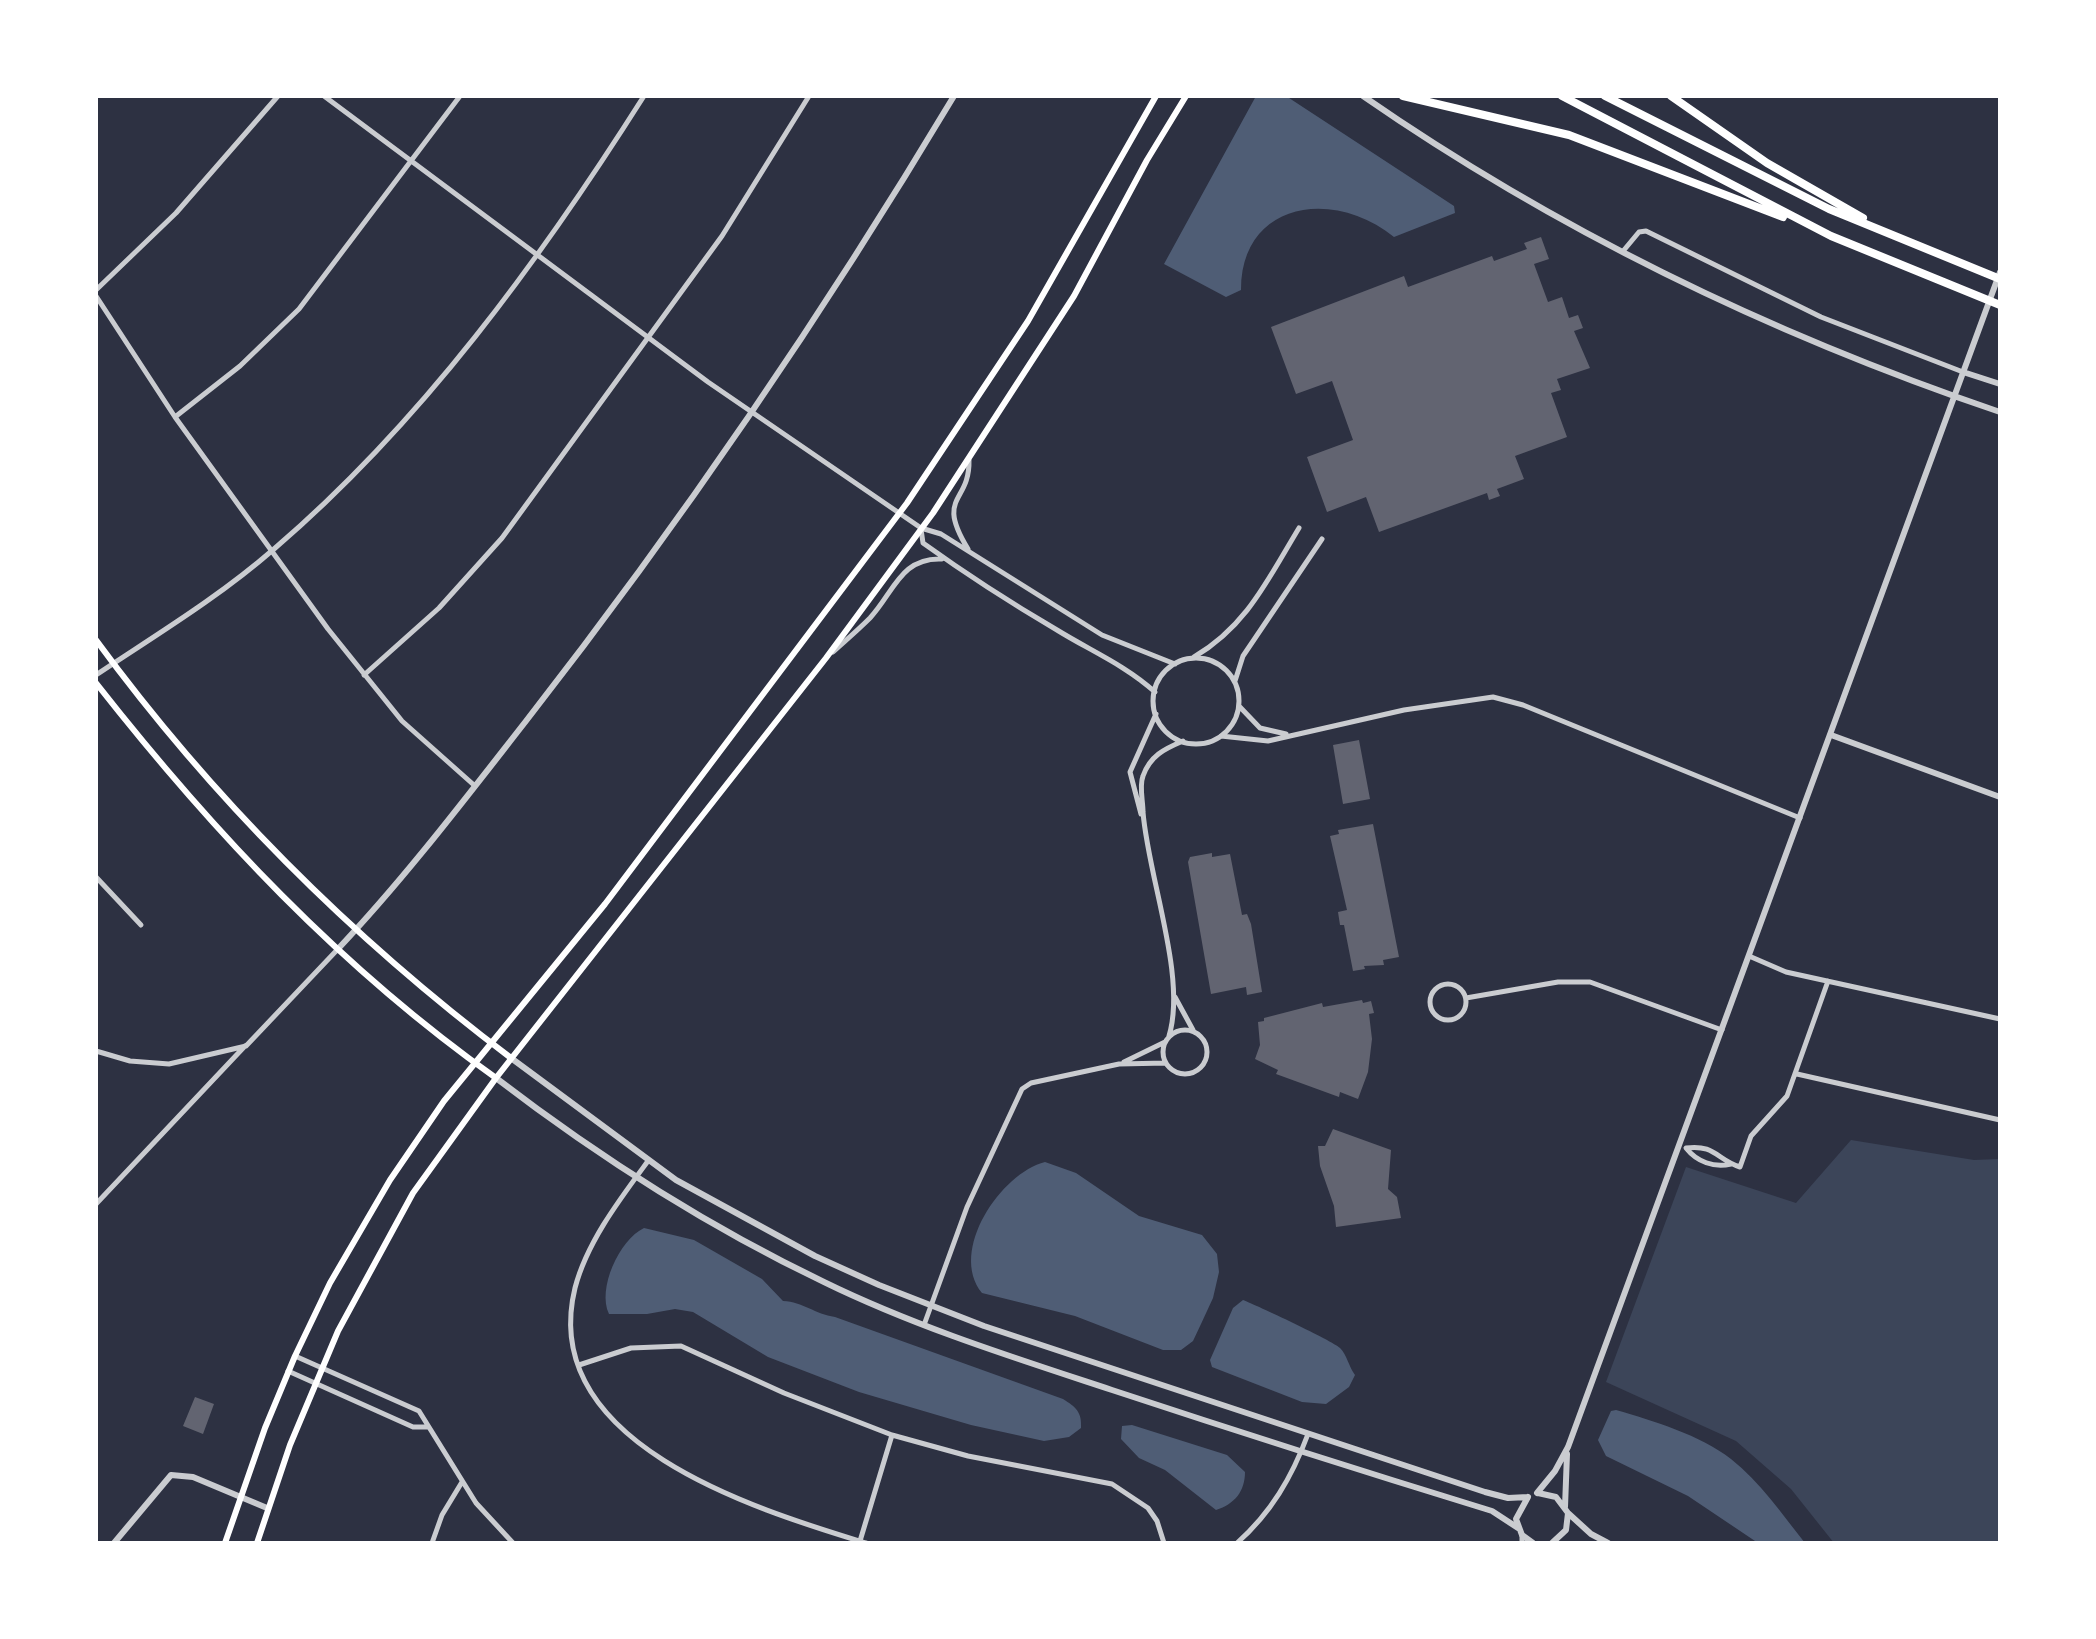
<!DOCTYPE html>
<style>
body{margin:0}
#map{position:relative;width:2096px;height:1639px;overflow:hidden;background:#2d3142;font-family:Literata,serif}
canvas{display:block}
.frame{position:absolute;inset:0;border:98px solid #fff;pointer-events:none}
</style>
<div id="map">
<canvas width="2096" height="1639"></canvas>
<div class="frame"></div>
</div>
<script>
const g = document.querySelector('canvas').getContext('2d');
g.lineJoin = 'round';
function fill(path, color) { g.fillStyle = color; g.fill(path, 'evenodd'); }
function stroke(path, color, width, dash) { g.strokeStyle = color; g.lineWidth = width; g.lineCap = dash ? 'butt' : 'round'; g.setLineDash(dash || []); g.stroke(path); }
fill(new Path2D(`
 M1851 1140 1974 1160 2000 1159V1543H1834L1791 1489 1736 1441 1606 1382 1686 1167 1796 1203Z`), '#3c4559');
fill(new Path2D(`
 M1256 96H1286L1454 206 1455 213 1394 237C1334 188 1241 201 1241 290L1226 297 1164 264Z
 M1045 1162 1076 1173 1139 1216 1202 1235 1217 1254 1219 1272 1213 1298 1201 1324 1193 1341 1181 1350H1163L1075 1316 982 1293C948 1251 1001 1173 1045 1162Z
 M644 1228 694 1240 762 1279 783 1301C803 1302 815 1314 835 1317L1063 1399C1076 1407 1082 1412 1081 1428L1069 1437 1044 1441 971 1425 859 1392 768 1357 693 1312 675 1309 647 1314H609C597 1289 619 1240 644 1228Z
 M1243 1300C1256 1305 1333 1341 1340 1348 1347 1355 1349 1367 1355 1375L1349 1387 1326 1404 1302 1402 1212 1367 1210 1360 1233 1308Z
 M1616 1410C1654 1421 1700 1435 1731 1459 1760 1482 1782 1514 1805 1543H1758L1688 1496 1606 1456 1598 1440 1611 1411Z
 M1132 1425 1227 1455 1245 1472C1245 1491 1235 1504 1216 1510L1165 1470 1139 1458 1121 1439 1122 1426Z`), '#4f5d75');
fill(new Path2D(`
 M1541 237 1549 259 1534 264 1548 302 1562 297 1569 318 1578 315 1583 328 1574 331 1590 368 1557 379 1561 390 1551 393 1567 437 1515 456 1524 479 1497 489 1500 496 1489 500 1487 493 1379 532 1366 497 1327 512 1307 457 1353 440 1332 381 1296 394 1271 327 1404 276 1408 287 1492 256 1494 261 1527 249 1524 243Z
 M1359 740 1370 799 1343 804 1333 745Z
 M1373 824 1399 957 1383 960 1384 965 1364 966 1365 969 1353 971 1344 925H1340L1338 912 1347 910 1330 836 1339 834 1338 830Z
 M1212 853V857L1230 854 1242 915 1247 914 1251 924 1262 992 1247 995 1246 987 1211 994 1188 862 1190 857Z
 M1362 1000 1363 1003 1371 1001 1374 1013 1369 1014 1372 1039 1368 1072 1358 1099 1340 1092 1339 1097 1276 1074 1278 1070 1255 1059 1260 1045 1258 1022 1264 1021V1018L1322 1003 1323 1007Z
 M1333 1129 1391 1150 1388 1189 1397 1197 1401 1218 1336 1227 1334 1206 1320 1166 1318 1146H1325Z
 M195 1397 214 1404 203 1434 183 1426Z`), '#626471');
stroke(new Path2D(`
 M324 96 708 382 921 528 941 534 1102 635 1175 664
 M1624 250 1639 232 1646 231 1821 317 1963 372
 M96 290 176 213 278 96
 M96 296 175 417 328 629 402 721 475 786
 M175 417 240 366 299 309 460 96
 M921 529 923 543C966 574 1011 603 1057 630 1091 651 1125 665 1155 692
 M968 549C935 495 970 504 969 460
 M833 652C845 641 858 630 870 618 894 592 901 557 942 559
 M1194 657C1247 626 1268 579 1299 528
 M1153 701a43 43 0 1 1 86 0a43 43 0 1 1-86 0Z
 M96 675C156 635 219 597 274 549 422 422 540 260 644 96
 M364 675 439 608 502 538 722 236 809 96
 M1235 681 1243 656 1322 539
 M1239 706 1260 728 1286 734
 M1221 736 1268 741 1404 710 1493 697 1523 705 1800 818
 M1141 814 1130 772 1156 714
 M96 877 141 925
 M1749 956 1786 972 2000 1019
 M1430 1002a18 18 0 1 1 36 0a18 18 0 1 1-36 0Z
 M1175 997 1193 1030
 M1466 998 1558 982H1590L1722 1030
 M1163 1052a22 22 0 1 1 44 0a22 22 0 1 1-44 0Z
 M1169 1036C1187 977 1148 877 1143 812 1143 801 1139 786 1143 776 1150 756 1164 749 1183 741
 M96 1051 130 1061 169 1064 246 1046 337 950
 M1124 1062 1165 1042
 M1797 1074 2000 1120
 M648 1161C620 1199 587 1242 575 1288 537 1443 755 1509 866 1543
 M1731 1164C1714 1168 1697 1162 1686 1148 1715 1144 1717 1160 1740 1167L1751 1136 1787 1096 1828 981
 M96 1204 245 1046
 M924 1325 967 1207 1022 1089 1031 1083 1119 1064 1166 1063
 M295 1356 419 1411 476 1503 513 1543
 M579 1365 631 1348 681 1346 784 1393 892 1435 968 1456 1112 1484 1148 1508 1157 1521 1164 1543
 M288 1371 413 1427H427
 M860 1541 892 1435
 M432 1543 442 1515 462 1482
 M1237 1543C1271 1513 1292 1477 1308 1434
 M1522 1543V1535`), '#caccd0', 5);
stroke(new Path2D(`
 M1363 96C1558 231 1776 336 2000 412
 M1963 372 2000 384
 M1831 735 2000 797
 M337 950C405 878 465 799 526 721 682 521 824 313 954 96
 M511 1058 676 1180 815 1256 879 1285 984 1326 1485 1492 1508 1498 1528 1497
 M496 1078C599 1157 707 1226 824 1282 916 1327 1015 1358 1112 1390 1239 1432 1365 1472 1492 1511L1518 1528
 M1537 1493 1555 1471 1568 1447 2000 272
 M1538 1493 1556 1497 1568 1513 1566 1530 1552 1543
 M1528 1497 1516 1519 1522 1535 1533 1543
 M1565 1507 1567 1454
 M1568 1513 1591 1534 1608 1543
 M114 1543 171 1475 193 1477 267 1508`), '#caccd0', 6);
stroke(new Path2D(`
 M96 640C214 801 352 938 511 1058
 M96 683C213 832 341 968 496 1078
 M225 1543 265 1428 295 1356 330 1283 390 1180 444 1101 605 904 907 503 1028 321 1156 96
 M257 1543 290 1445 338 1331 413 1193 496 1078 826 658 933 513 1074 296 1147 160 1186 96`), '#fff', 6);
stroke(new Path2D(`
 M1403 96 1569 135 1783 217
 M1562 96 1831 236 2000 305
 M1605 96 1829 209 2000 279
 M1671 96 1767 163 1863 218`), '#fff', 8);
</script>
